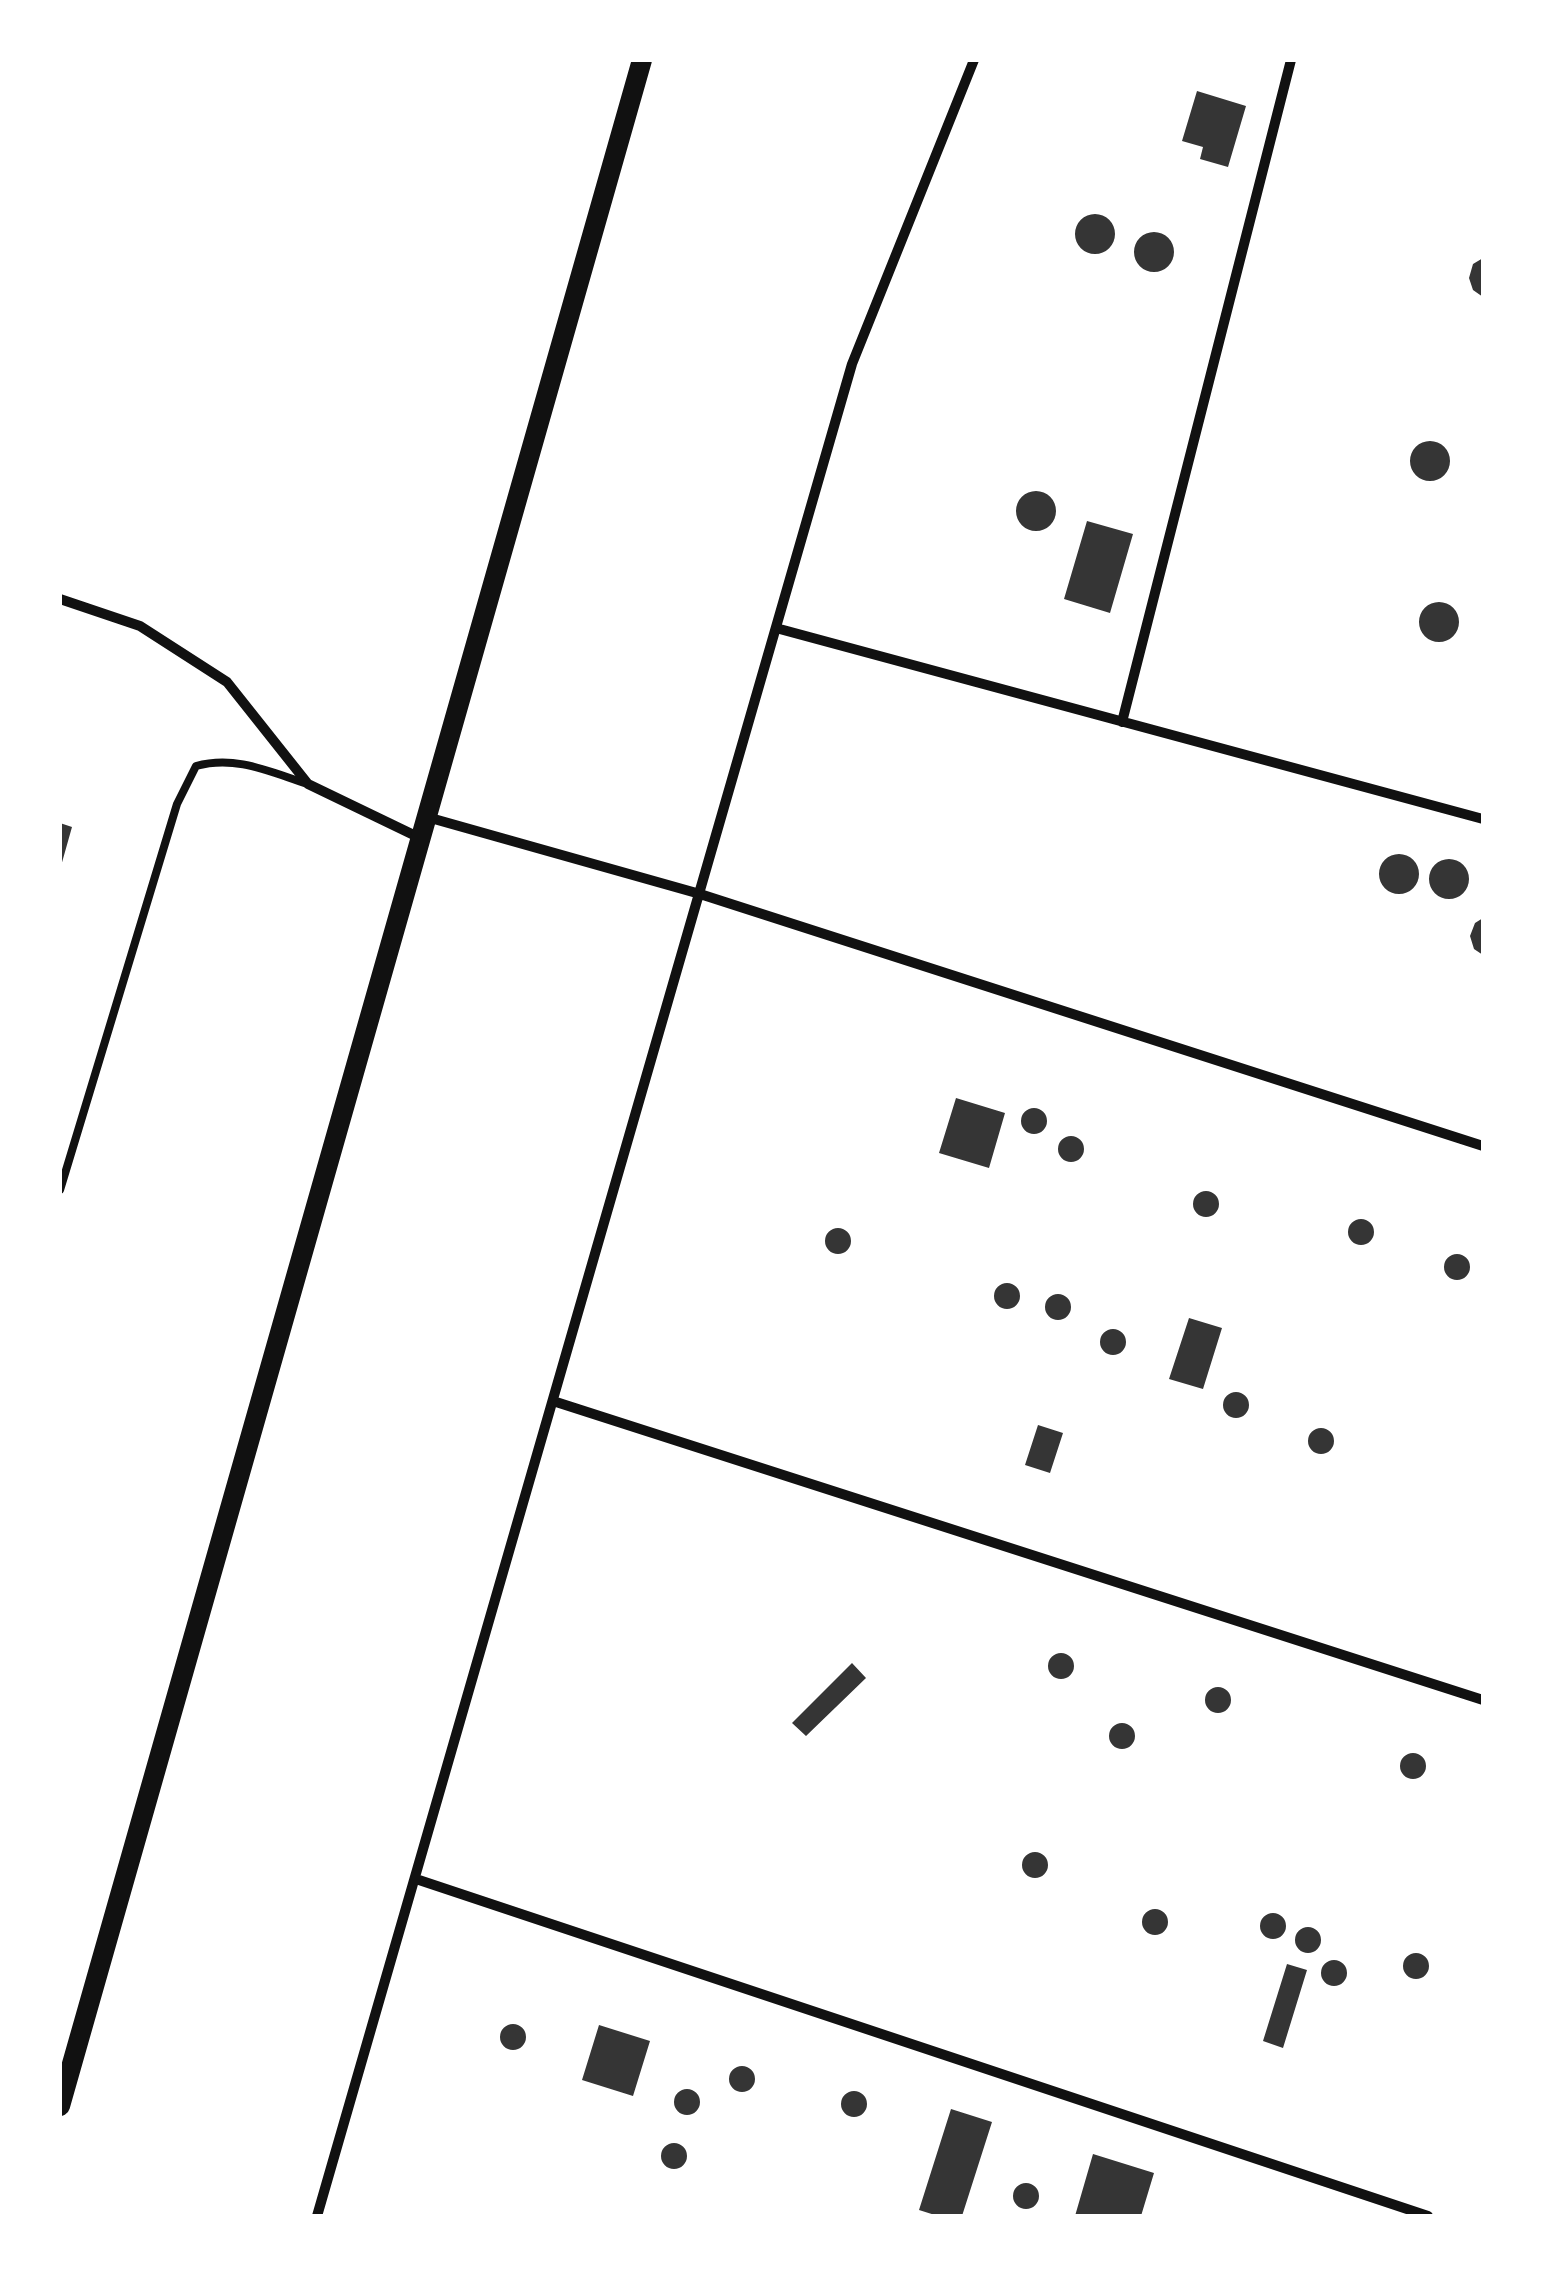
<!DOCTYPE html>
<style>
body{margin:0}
#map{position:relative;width:1543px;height:2276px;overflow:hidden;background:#fff;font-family:"Roboto Condensed",sans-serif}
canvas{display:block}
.frame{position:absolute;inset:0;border:62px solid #fff;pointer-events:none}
</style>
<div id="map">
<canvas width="1543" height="2276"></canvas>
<div class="frame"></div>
</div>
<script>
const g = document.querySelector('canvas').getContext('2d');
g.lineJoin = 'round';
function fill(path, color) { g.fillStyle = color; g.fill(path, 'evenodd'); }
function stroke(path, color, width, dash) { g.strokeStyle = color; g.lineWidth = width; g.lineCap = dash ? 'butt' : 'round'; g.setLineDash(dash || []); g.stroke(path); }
fill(new Path2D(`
 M1197 91 1246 106 1228 167 1200 159 1203 147 1182 141Z
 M1075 234a20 20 0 1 1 40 0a20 20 0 1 1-40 0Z
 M1134 252a20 20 0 1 1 40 0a20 20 0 1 1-40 0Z
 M1483 258V297L1473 290 1469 278 1473 264Z
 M1410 461a20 20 0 1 1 40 0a20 20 0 1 1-40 0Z
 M1016 511a20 20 0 1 1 40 0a20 20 0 1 1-40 0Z
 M1087 521 1133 534 1110 613 1064 599Z
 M1419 622a20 20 0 1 1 40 0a20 20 0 1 1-40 0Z
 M60 823 72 827 61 866H60Z
 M1379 874a20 20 0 1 1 40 0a20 20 0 1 1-40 0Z
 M1429 879a20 20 0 1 1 40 0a20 20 0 1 1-40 0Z
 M1483 918V955L1474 949 1470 936 1475 923Z
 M956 1098 1005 1113 989 1168 939 1153Z
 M1021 1121a13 13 0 1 1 26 0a13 13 0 1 1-26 0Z
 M1058 1149a13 13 0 1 1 26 0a13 13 0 1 1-26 0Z
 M1193 1204a13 13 0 1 1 26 0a13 13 0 1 1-26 0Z
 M1348 1232a13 13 0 1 1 26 0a13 13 0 1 1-26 0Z
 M825 1241a13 13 0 1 1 26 0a13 13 0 1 1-26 0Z
 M1444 1267a13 13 0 1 1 26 0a13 13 0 1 1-26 0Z
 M994 1296a13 13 0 1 1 26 0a13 13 0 1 1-26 0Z
 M1045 1307a13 13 0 1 1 26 0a13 13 0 1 1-26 0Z
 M1189 1318 1222 1328 1203 1389 1169 1379Z
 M1100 1342a13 13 0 1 1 26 0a13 13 0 1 1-26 0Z
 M1223 1405a13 13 0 1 1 26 0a13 13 0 1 1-26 0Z
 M1038 1425 1063 1433 1050 1473 1025 1465Z
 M1308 1441a13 13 0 1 1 26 0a13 13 0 1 1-26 0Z
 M1048 1666a13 13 0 1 1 26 0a13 13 0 1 1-26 0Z
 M852 1663 866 1678 806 1736 792 1723Z
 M1205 1700a13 13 0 1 1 26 0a13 13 0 1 1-26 0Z
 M1109 1736a13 13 0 1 1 26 0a13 13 0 1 1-26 0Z
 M1400 1766a13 13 0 1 1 26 0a13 13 0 1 1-26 0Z
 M1022 1865a13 13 0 1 1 26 0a13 13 0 1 1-26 0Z
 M1142 1922a13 13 0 1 1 26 0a13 13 0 1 1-26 0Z
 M1260 1926a13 13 0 1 1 26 0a13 13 0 1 1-26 0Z
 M1295 1940a13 13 0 1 1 26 0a13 13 0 1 1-26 0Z
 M1403 1966a13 13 0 1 1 26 0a13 13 0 1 1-26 0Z
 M1321 1973a13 13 0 1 1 26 0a13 13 0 1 1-26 0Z
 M1287 1964 1307 1970 1283 2048 1263 2041Z
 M500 2037a13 13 0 1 1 26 0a13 13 0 1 1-26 0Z
 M599 2025 650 2041 633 2096 582 2080Z
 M729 2079a13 13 0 1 1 26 0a13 13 0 1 1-26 0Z
 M674 2102a13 13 0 1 1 26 0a13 13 0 1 1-26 0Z
 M841 2104a13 13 0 1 1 26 0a13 13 0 1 1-26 0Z
 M951 2109 992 2122 962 2216H938L919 2210Z
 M661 2156a13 13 0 1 1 26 0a13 13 0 1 1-26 0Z
 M1093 2154 1154 2173 1141 2216H1075Z
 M1013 2196a13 13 0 1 1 26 0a13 13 0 1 1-26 0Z`), '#353535');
stroke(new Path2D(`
 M60 1190 177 804 196 766C236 755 270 772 308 784`), '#111', 8);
stroke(new Path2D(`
 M60 599 140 626 227 682 308 784 420 838
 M776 628 1483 819
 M1122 722 1291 60
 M427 817 700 894 1483 1146
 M553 1401 1483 1700
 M416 1879 1428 2216
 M317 2216 852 364 974 60`), '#111', 10);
stroke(new Path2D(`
 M60 2106 642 60`), '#111', 20);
</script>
